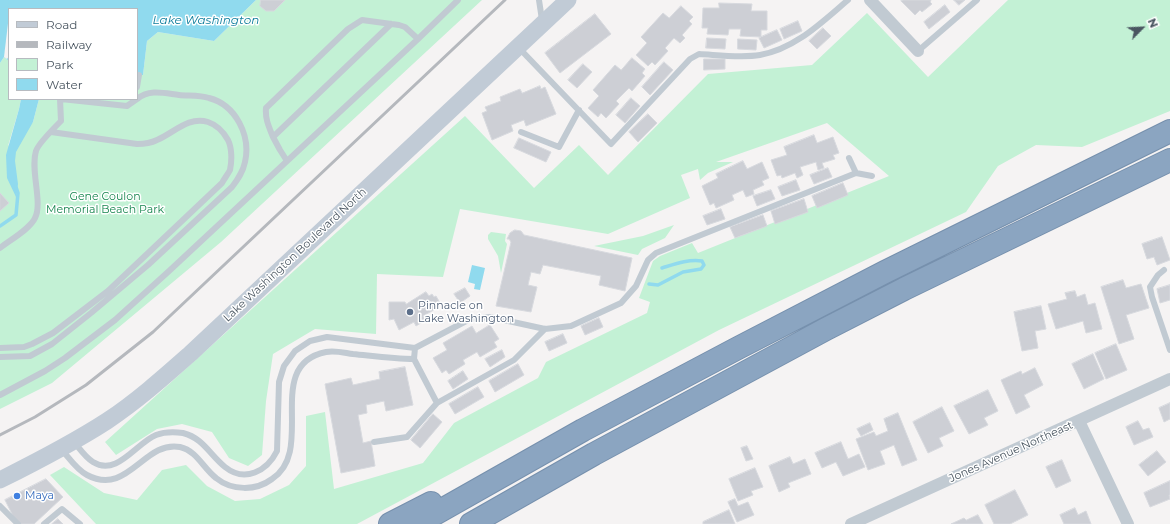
<!DOCTYPE html>
<style>
body{margin:0}
#map{position:relative;width:1170px;height:524px;overflow:hidden;background:#f5f3f3;font-family:Montserrat,sans-serif}
canvas{display:block}
.legend{position:absolute;left:8px;top:8px;width:130px;height:92px;box-sizing:border-box;background:#fff;border:1px solid #b7bbc0;margin:0;padding:5px 7px;list-style:none;font-size:12px;color:#4a5661}
.legend li{display:flex;align-items:center;gap:8px;height:20px}
.legend b{width:20px;border:1px solid #b7bbc0}
.north{position:absolute;left:1122px;top:8px;width:40px;height:40px;-webkit-text-stroke:3px #fff;paint-order:stroke;rotate:66deg;font-size:11px;font-weight:700;line-height:16px;text-align:center;color:#4a5661}
.north::after{content:'';display:block;margin:auto;width:14px;height:18px;background:#4a5661;clip-path:polygon(50% 0,100% 100%,50% 72%,0 100%)}
</style>
<div id="map">
<canvas width="1170" height="524"></canvas>
<ul class="legend">
<li><b style="height:5px;background:#c1cbd6"></b>Road</li>
<li><b style="height:5px;background:#b5b8bd"></b>Railway</li>
<li><b style="height:11px;background:#c3f1d5"></b>Park</li>
<li><b style="height:11px;background:#90daee"></b>Water</li>
</ul>
<div class="north">N</div>
</div>
<script>
const g = document.querySelector('canvas').getContext('2d');
g.lineJoin = 'round';
function fill(path, color) { g.fillStyle = color; g.fill(path, 'evenodd'); }
function stroke(path, color, width, dash) { g.strokeStyle = color; g.lineWidth = width; g.lineCap = dash ? 'butt' : 'round'; g.setLineDash(dash || []); g.stroke(path); }
function label(font, color, halo, rows, align = 'center') {
  g.font = font + ' Montserrat,sans-serif'; g.lineWidth = 3; g.setLineDash([]); g.textBaseline = 'middle'; g.strokeStyle = halo; g.fillStyle = color; for (const [text, x, y, turn = 0] of rows) {
    g.save(); g.translate(x, y); g.rotate((+turn || 0) * Math.PI / 180); g.textAlign = isNaN(turn) ? turn : align; if (halo) g.strokeText(text, 0, 0); g.fillText(text, 0, 0); g.restore();
  }
}
fill(new Path2D(`
 M256 0H482L221 242 52 383 0 409V63L4 57 9 61V99H21L19 109 8 146 33 122 39 99H137V75H143L147 41 158 32 214 41Z
 M1008 0H1170V111L1082 147 1036 145 998 166 966 212 719 330 357 524H96L50 475 64 467 104 493 137 500 162 470 186 465 207 486 235 501 260 499 289 485 306 466V416L325 412 334 489 423 463 454 423 538 378 546 362 647 313 650 302 639 298 653 261 660 256 692 243 698 253 889 176 827 123 716 162H733L708 173 700 180 698 169 681 175 690 198 608 234 460 209 443 277 377 274 376 334 315 329 273 354 266 401 262 455 248 466 229 458 212 432 182 424 157 429 116 455 105 442 465 116 534 188 579 145 608 175 708 74 812 65 867 13 928 77Z
 M674 225 665 238 642 249 638 255 594 246 643 236Z
 M491 232 506 234 505 241 507 244 501 273 498 256 488 239V235Z`), '#c3f1d5');
fill(new Path2D(`
 M0 0H256L214 41 158 32 147 41 143 75H137V9H9V61L4 57 0 63Z
 M21 99H39L33 122 16 152 15 161 18 184 16 197 7 178 6 155 19 109Z
 M472 265 485 268 480 290 474 289 475 284 468 282Z`), '#90daee');
fill(new Path2D(`
 M9 15V56L7 59 4 57Z`), '#f5f3f3');
stroke(new Path2D(`
 M0 226 16 215 18 193 16 187
 M649 284 658 285 683 272 701 269 704 265 702 261C688 259 675 264 662 268`), '#90daee', 3.5);
const building = new Path2D(`
 M261 0H285L274 11H266L260 6Z
 M903 0H931L930 2 932 4 922 12 920 10 915 15 901 1Z
 M954 0H965L959 5Z
 M719 3 752 4 751 11H767V30H761V37L740 36 741 29H729L728 35 707 34 708 28H702L703 8H719Z
 M945 5 950 12 929 29 924 22Z
 M681 6 693 17 689 21 692 24 682 35 685 38 680 43 674 38 665 48 668 51 655 65 652 62 648 66 636 55 647 43 641 37 663 13 669 18Z
 M595 14 611 34 560 73 545 53Z
 M798 21 802 31 784 39 780 29Z
 M823 28 831 36 817 49 809 41Z
 M777 30 782 40 764 48 759 38Z
 M707 38 726 39 725 49 706 48Z
 M738 39 757 40 756 50 738 49Z
 M632 58 645 69 642 73 645 76 632 91 629 88 616 101 619 104 606 118 601 113 598 117 588 108 599 96 593 90 615 65 621 70Z
 M704 59H725V69L704 70Z
 M664 62 673 70 650 95 642 87Z
 M583 64 592 72 577 88 568 80Z
 M540 86 541 89 545 87 556 114 526 126 524 120 511 125 513 131 492 140 482 113 487 111 485 107 501 101 500 97 520 89 522 93Z
 M631 98 640 106 625 123 616 115Z
 M648 114 657 123 638 142 629 132Z
 M814 135 817 143 833 137 839 153 833 155 835 159 822 163 824 168 818 170 816 162 800 167 803 175 797 178 795 173 782 178 781 175 777 176 771 160 787 155 784 147Z
 M519 138 551 152 546 162 514 148Z
 M743 161 747 169 762 162 769 178 762 181 764 185 753 190 754 194 746 197 743 190 732 195 734 200 716 208 714 203 710 205 702 186 718 178 716 174Z
 M828 168 832 177 814 184 810 175Z
 M796 180 800 190 782 196 778 187Z
 M843 183 848 195 817 208 812 196Z
 M771 190 775 199 757 206 753 196Z
 M0 193 9 203 0 211Z
 M804 199 808 212 775 224 771 211Z
 M721 209 725 219 707 225 703 216Z
 M763 215 767 226 735 238 730 227Z
 M515 230 521 231 524 235 632 258 625 291 599 285 601 276 543 265 540 274 531 272 528 285 537 287 531 312 496 306 511 242 509 239H507L510 233Z
 M1162 237 1170 260 1157 265 1154 257 1147 259 1142 244Z
 M1123 280 1126 288 1141 284 1149 308 1126 315 1134 339 1119 344 1101 287Z
 M1170 285V300L1160 303 1157 289Z
 M465 288 470 296 460 303 454 294Z
 M1075 291 1077 297 1085 294 1088 305 1095 303 1102 329 1086 333 1083 321 1056 329 1048 304 1067 299 1065 293Z
 M426 292 429 296 432 294 434 297 436 296 440 303 438 304 439 307 423 316 426 320 416 326 414 322 399 330 394 319 389 320V302H405L406 304Z
 M1041 306 1046 329 1035 331 1038 348 1022 351 1014 312Z
 M599 318 603 327 585 335 581 326Z
 M490 325 499 339 494 342 497 347 480 357 477 352 463 360 465 364 449 374 446 370 442 373 433 358 447 350 443 343 472 326 476 333Z
 M563 334 567 343 549 351 545 342Z
 M1116 344 1127 370 1106 379 1095 353Z
 M502 350 505 357 490 367 485 359Z
 M1093 354 1104 379 1084 389 1072 364Z
 M518 364 524 375 495 392 489 381Z
 M405 367 413 405 386 411 384 401 366 405 367 413 358 415 363 443 371 441 375 466 341 473 325 384 351 378 353 385 380 379 379 372Z
 M1035 368 1043 385 1024 395 1030 407 1016 414 1001 380 1021 371 1022 374Z
 M463 371 468 379 453 389 448 381Z
 M478 387 484 397 455 414 449 404Z
 M988 390 998 411 984 418 988 425 969 434 954 406Z
 M1170 403V419L1164 422 1159 408Z
 M942 407 954 431 939 438 943 446 928 453 913 422Z
 M898 413 917 460 902 466 894 445 880 451 885 464 868 470 856 439 874 432 876 436 888 431 884 419Z
 M433 414 442 422 420 448 411 440Z
 M1138 421 1143 430 1149 428 1153 437 1134 445 1126 427Z
 M870 423 873 430 861 436 857 429Z
 M841 442 848 459 859 454 865 467 843 476 836 462 822 468 815 453Z
 M747 446 753 459 746 461 741 448Z
 M1157 451 1166 462 1148 476 1139 465Z
 M790 457 793 464 805 459 811 474 788 483 790 487 779 492 769 466Z
 M1062 460 1071 481 1056 488 1046 467Z
 M755 468 763 487 751 491 753 495 738 501 729 479Z
 M46 479 63 497 34 524H21L13 516 5 500Z
 M1170 481V495H1169L1170 499 1150 507 1144 493Z
 M1015 490 1028 515 1010 524H994L985 505Z
 M735 499 738 506 748 502 754 515 737 522 728 502Z
 M1075 508 1078 515 1086 511 1091 524H1064L1060 515Z
 M729 510 735 524H703V522Z
 M978 515 983 524H951L964 518 966 520Z
 M58 519 63 524H52Z`);
fill(building, '#cdcfd5');
stroke(building, '#d7d9de', 1);
const highway = new Path2D(`
 M390 524 431 503
 M417 524 583 430 738 348 885 272 1170 131
 M471 524 594 454 826 329 904 289 1170 160`);
stroke(highway, '#7690ad', 24);
stroke(new Path2D(`
 M539 0 542 20
 M391 24 273 137C269 127 265 119 266 108L348 29 362 20 399 25 405 27 418 39
 M518 47 611 144 690 59 699 54C718 55 741 58 760 55 795 49 822 22 848 0
 M918 51 977 0
 M137 87 139 75
 M61 99 127 106 137 99
 M521 132 559 147 579 110
 M273 137 280 150 287 161
 M849 158 856 173 872 176
 M0 248C10 240 30 229 35 218 43 203 30 170 36 151 38 144 55 127 61 121L60 99
 M1164 270 1158 275 1150 287 1152 297 1170 350
 M0 348 24 347 32 344 53 333 108 291 222 183C224 179 228 174 230 170 232 161 232 148 228 140 223 131 217 125 208 122 188 116 174 133 157 140 151 143 144 144 137 144L51 132
 M415 348 414 359 437 403
 M0 357 30 356 52 344 91 313 148 265 232 187C238 179 243 172 245 162 251 136 236 105 209 98 200 95 188 96 179 95 163 93 150 89 137 99
 M0 395 45 371 65 358 115 320 168 272 418 39 458 0
 M74 442C80 449 85 457 93 462 117 477 136 443 156 435 164 432 175 432 183 433 203 438 210 455 225 467 245 483 267 471 277 451L279 382 284 366 295 351 310 341 327 337 415 348 470 319 490 317 545 329 571 326 621 303 636 286 648 260 656 253 856 173
 M374 442 407 437 437 403 514 360 545 329
 M62 450C69 458 77 470 87 475 128 497 144 440 180 447 197 451 203 468 216 478 232 491 256 491 272 479 317 450 262 365 326 352 335 350 345 353 353 354 373 356 393 359 414 359
 M0 506 18 524
 M44 524 62 509 80 524`), '#c1cad2', 6);
stroke(new Path2D(`
 M870 0 918 51
 M1079 421 1128 524
 M851 524 1170 379`), '#c1cad2', 12);
stroke(new Path2D(`
 M0 480C36 462 73 443 107 421 137 401 164 377 190 354L568 0`), '#c1cbd6', 17);
stroke(highway, '#8ba5c1', 22);
stroke(new Path2D(`
 M0 435 35 417 86 385 153 332 505 0`), '#b5b8bd', 3);
for (const [x, y, r, color] of [
 [410,312,4,"#5c6f8a"],
 [17,496,4,"#3f7fe0"]
]) { const dot = new Path2D(); dot.arc(x, y, r, 0, 2 * Math.PI); g.fillStyle = color; g.fill(dot); stroke(dot, '#fff', 1.5); }
label('11px', '#17864f', '#fff', [
 ["Gene Coulon",105,197],
 ["Memorial Beach Park",105,210]
]);
label('11px', '#4a5661', '#fff', [
 ["Lake Washington Boulevard North",295,255,-43],
 ["Jones Avenue Northeast",1011,452,-24]
]);
label('11px', '#4e5e75', '#fff', [
 ["Pinnacle on",418,306],
 ["Lake Washington",418,319]
], 'left');
label('11px', '#366cbe', '#fff', [
 ["Maya",25,496]
], 'left');
label('italic 12px', '#0c7c9b', '#fff', [
 ["Lake Washington",206,20]
]);
</script>
